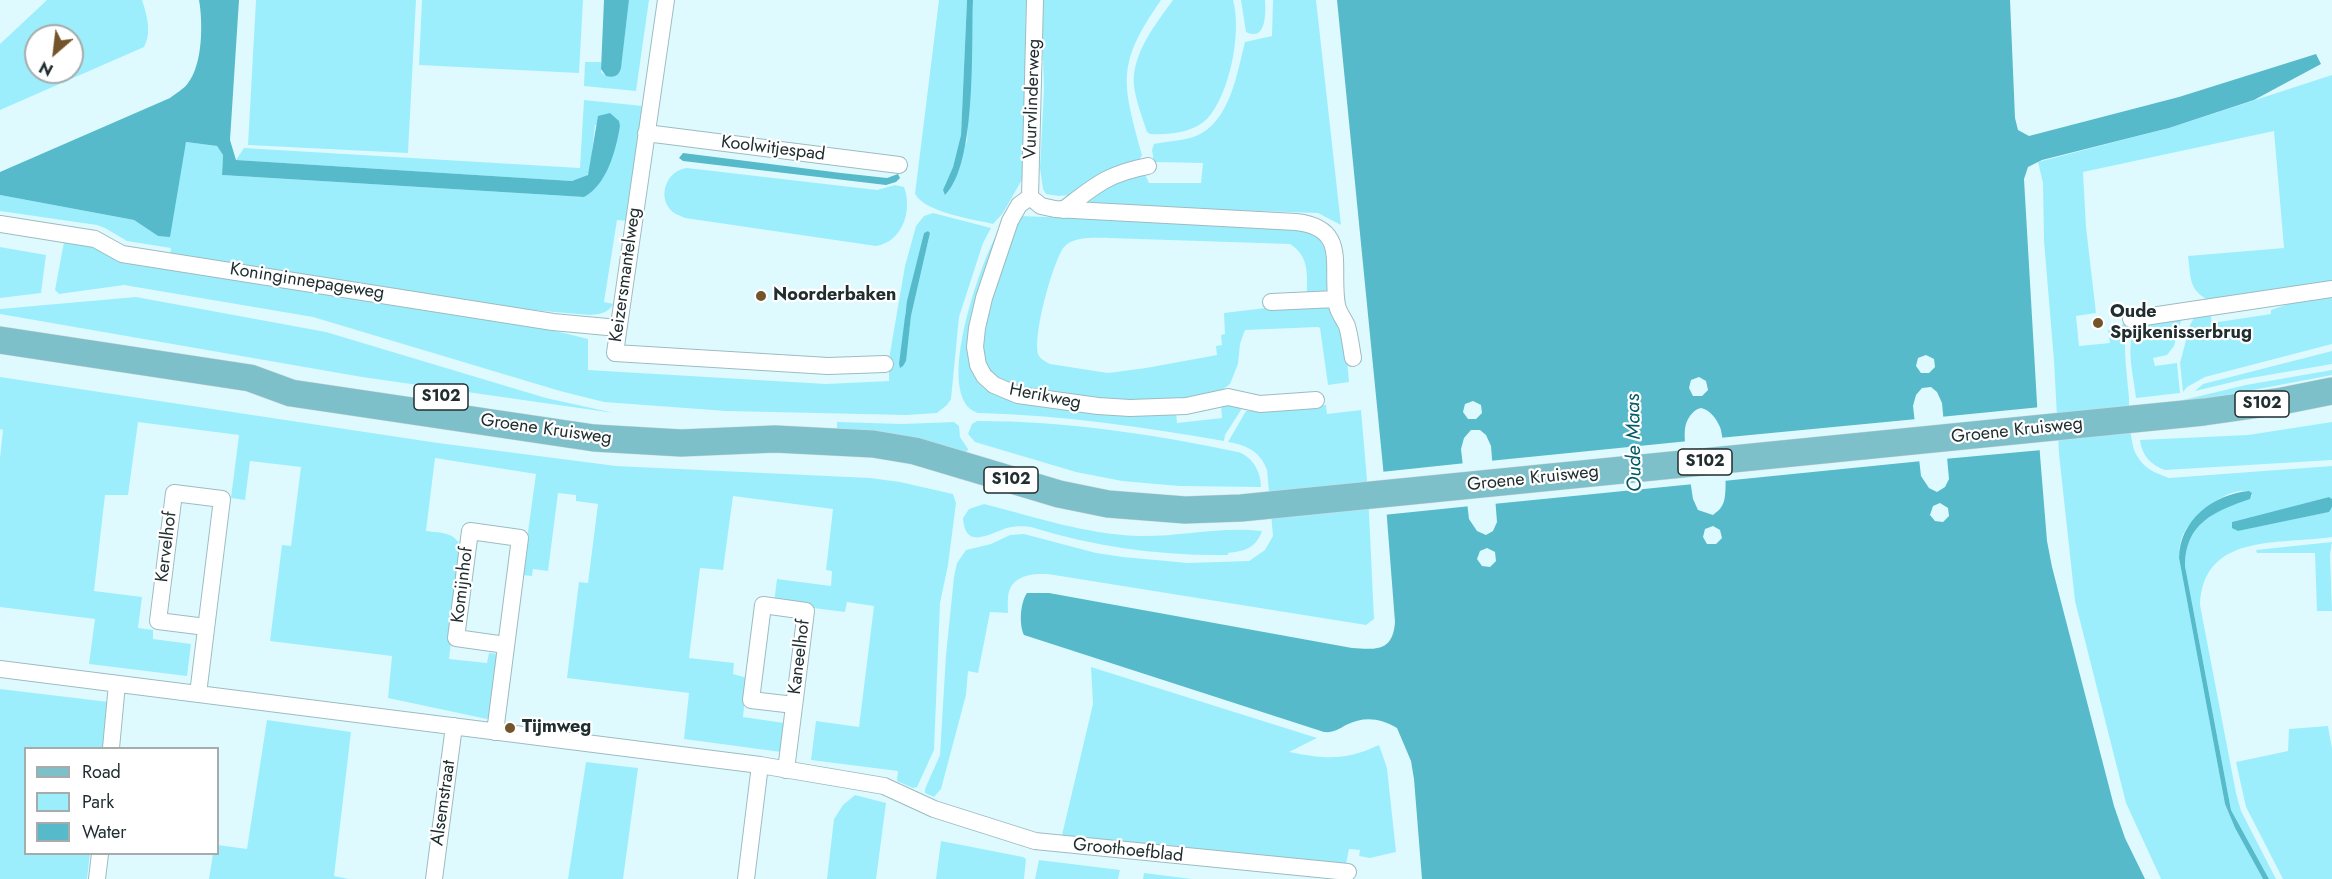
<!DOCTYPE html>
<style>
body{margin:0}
#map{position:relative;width:2332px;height:879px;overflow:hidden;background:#dffaff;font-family:Jost,sans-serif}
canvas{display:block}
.legend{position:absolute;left:24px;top:747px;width:195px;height:108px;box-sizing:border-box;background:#fff;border:2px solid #a6abac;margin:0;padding:8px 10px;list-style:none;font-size:18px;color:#212e30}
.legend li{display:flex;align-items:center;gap:12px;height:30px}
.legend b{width:30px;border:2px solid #a6abac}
.north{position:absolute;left:24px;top:24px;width:60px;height:60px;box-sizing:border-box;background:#fff;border:2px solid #a6abac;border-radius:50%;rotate:208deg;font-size:16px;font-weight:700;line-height:24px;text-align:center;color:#212e30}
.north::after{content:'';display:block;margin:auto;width:21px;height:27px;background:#74542a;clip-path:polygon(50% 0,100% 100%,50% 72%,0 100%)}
</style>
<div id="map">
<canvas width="2332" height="879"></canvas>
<ul class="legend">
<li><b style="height:8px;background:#7dc0ca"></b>Road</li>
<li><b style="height:16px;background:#9ceefd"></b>Park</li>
<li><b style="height:16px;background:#56baca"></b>Water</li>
</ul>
<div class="north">N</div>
</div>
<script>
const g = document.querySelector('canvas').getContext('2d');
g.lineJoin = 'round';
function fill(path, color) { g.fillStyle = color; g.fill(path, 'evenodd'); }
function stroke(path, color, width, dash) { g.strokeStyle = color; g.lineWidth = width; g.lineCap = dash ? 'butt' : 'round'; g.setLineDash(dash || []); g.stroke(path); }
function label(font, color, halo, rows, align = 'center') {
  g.font = font + ' Jost,sans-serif'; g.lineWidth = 4.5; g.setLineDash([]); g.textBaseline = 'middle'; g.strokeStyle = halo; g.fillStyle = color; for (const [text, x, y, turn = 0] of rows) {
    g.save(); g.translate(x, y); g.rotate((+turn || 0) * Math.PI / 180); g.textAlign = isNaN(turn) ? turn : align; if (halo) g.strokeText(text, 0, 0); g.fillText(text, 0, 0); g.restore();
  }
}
fill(new Path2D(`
 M47 0H142C147 15 152 33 144 47L0 110V44ZM36 36H72V72H36Z
 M256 0H416L408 153 248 145Z
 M422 0H583L579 73 419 65Z
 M629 0H649L636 91 584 86 585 62H601V72L606 76H614L620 72Z
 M939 0H967L961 135 953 167 943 190 967 141 973 0H1026L1024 176 1003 213 993 224C973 219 926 213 915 194Z
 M1041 0H1161C1116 65 1122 81 1142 155L1138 162 1071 195 1059 196 1046 194 1043 189 1040 168 1044 89Z
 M1173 0H1233C1242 32 1230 94 1207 119 1193 133 1168 135 1150 134L1147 132C1142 117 1136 101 1134 86 1131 54 1156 24 1173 0Z
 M1241 0H1265C1266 14 1266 42 1246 32Z
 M1273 0H1316L1341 225 1318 213 1082 205 1108 184 1145 174 1149 183H1201L1203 163 1154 162 1152 150 1154 144C1168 141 1182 141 1196 136 1230 122 1237 73 1245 42L1272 36Z
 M2332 75V285L2208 300C2188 289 2191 277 2188 256L2284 248 2274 131 2083 172 2086 227 2096 313 2076 316 2079 346 2110 343 2108 330 2126 323C2123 349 2127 373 2129 398 2129 412 2130 443 2136 454 2143 468 2155 473 2169 478L2332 466V499L2329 497 2232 522 2238 531 2328 512 2332 507V537C2280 545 2203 532 2200 605L2236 793 2241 811 2276 879H2269L2231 810 2185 566C2185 522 2217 511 2252 496V493C2233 482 2194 515 2185 531 2180 539 2179 549 2179 558L2225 804 2235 828 2263 879H2161L2126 803 2075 601 2059 454 2054 361 2044 241 2043 183 2038 162 2169 128Z
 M584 100 643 106 627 221 617 220 604 302 614 304C607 313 601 314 590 315L508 308 170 255 171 248 127 241 105 228 97 225 0 211V195L134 220 158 236 186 142 217 146 223 155 222 175 584 197 609 164 620 126 595 125 590 171 585 178 572 181 236 160 244 148 580 168Z
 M687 168 877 190 895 185 904 187C913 211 902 242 876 246L685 218C679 215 673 214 669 208 658 193 668 170 687 168Z
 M933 213 991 228 983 243 959 317 951 399 947 405 937 413 906 415 726 411 604 402 560 391 313 317 124 285 59 294 55 290 64 242 560 332 588 339V370L826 384 889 381V359L905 266 916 226 924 216ZM928 231 930 233 911 316 905 363V313L924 233Z
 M1019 216 1309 226 1325 237 1345 334 1349 382 1328 385 1320 328 1318 327 1245 330 1240 344 1238 364 1230 384 1222 390 1207 396 1151 404 1020 389C1009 384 996 378 989 369 967 339 1007 248 1019 216ZM1109 238 1290 244C1312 258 1306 279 1307 303L1224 313 1225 334 1221 335 1222 345 1216 346 1217 355 1146 368 1108 373 1050 364C1046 362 1042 360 1039 356 1031 340 1053 261 1064 247 1074 236 1096 238 1109 238Z
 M1000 228 969 356C970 378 982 392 1003 397L1176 411 1177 423 1222 418 1221 405 1239 404 1241 410 1225 435 1224 441C1142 427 1062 415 978 413 931 399 982 257 1000 228Z
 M0 247 46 255 41 293 0 298Z
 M2332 295V344L2205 377 2187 387 2183 392 2180 363 2190 325 2194 318 2210 312 2212 323 2271 314V310L2308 297Z
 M136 297 326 332 546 398 614 413 362 377 0 314V309Z
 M2182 317 2174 346 2167 355 2153 358 2155 366 2177 363 2180 393 2136 398C2134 376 2124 344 2137 325Z
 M2332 351V364L2245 379 2195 391 2203 384Z
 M2332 370V375L2206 399 2175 402 2246 385Z
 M0 377 438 443 616 466 870 478 900 482 953 494 956 503 948 565 940 603 934 750 917 787 913 788 897 781 898 771 811 760 816 721 859 727 874 606 847 602 845 612 774 603 777 579 831 586 832 571 826 570 833 509 733 496 723 570 700 568 689 658 734 663 733 674 747 678 743 717 784 723 781 752 684 739 689 693 567 678 579 582 588 583 598 504 576 501V495L558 493 548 571 533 569 532 576 522 575 536 474 435 458 426 531C442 533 455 532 462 548L449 659 487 663 489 653 498 654 491 714 487 719 388 698 392 656 270 641 282 545 291 546 301 467 250 461 245 500 231 498 239 435 138 422 128 495H105L94 591 142 597 138 628 153 630V639L191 644 187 676 89 664 95 619 0 607V458L3 430 0 429Z
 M1326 405 1327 414 1361 410 1368 492 1374 619 1366 625 1054 575C1040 573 1017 573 1010 589 1007 595 1008 606 1008 613L990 612 978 673 968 671 966 695 941 789 934 797 925 793V789L940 755 946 655 954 577 957 563 966 550 991 544 1010 535 1024 534 1096 553 1123 557 1188 563 1249 561 1265 550 1273 536 1267 470C1260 451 1246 445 1228 442L1246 411Z
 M977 421C1065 421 1152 434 1238 452 1253 457 1261 472 1261 487L1179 486 1122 481 1076 472 975 442 968 434 972 424Z
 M837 422 902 424 954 422 959 426 960 437 968 449 967 452 905 438 837 428Z
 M2332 422V460L2165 470C2151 465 2142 456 2140 440L2248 435Z
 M984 504C1035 517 1085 534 1138 536 1179 537 1221 526 1262 531 1256 548 1245 551 1228 553V555C1160 556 1096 547 1031 527 1023 526 1015 526 1007 528 990 533 965 551 963 518L969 509Z
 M2332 542 2330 555 2332 611H2317L2315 553H2257L2256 550Z
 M1091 667 1317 738 1289 752C1325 759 1345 761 1379 745L1387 768 1396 852 1370 858 1359 856 1360 850 1349 849 1346 864 1097 842 1062 835 1093 704Z
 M0 689 109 702 103 748H26V854H90L87 879H0Z
 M267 720 351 732 334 876 349 879H209L213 854H218V845L247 849Z
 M2328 726 2332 749V879H2283L2246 807 2236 762 2288 751 2289 729Z
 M586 762 638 768 623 879H568Z
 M855 795 886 803 876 879H827L834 819 843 805Z
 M941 841 1023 857 1026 859 1024 879H936Z
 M1039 860 1120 870 1118 879H1035Z
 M1144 873 1192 879H1143Z`), '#9ceefd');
fill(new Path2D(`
 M199 0H239L230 140 236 160 572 181 588 175 598 116 610 113 619 121 620 126C616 150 607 185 584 197L222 175 223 155 217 146 186 142 170 237 158 236 134 220 0 195V172L170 98C176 93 184 89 188 83 203 64 203 22 199 0Z
 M604 0H629L621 68C619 76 614 78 606 76L601 69Z
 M967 0H973C971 45 977 164 945 195L943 190 953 167 961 135Z
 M1337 0H2010L2015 118 2018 130 2029 136 2179 97 2316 54 2321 64 2254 100 2169 128 2042 160 2028 167 2024 179 2040 455 2047 541 2052 567 2114 806 2125 838 2145 879H1422L1414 779 1411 761 1397 728C1380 718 1364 716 1346 725 1339 729 1333 733 1324 732L1024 635C1019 625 1020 603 1027 593H1049L1352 648C1377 650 1393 651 1395 622L1383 467ZM1926 355 1934 359 1935 367 1929 373H1921L1916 366 1918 358ZM1699 377 1706 381 1708 390 1702 396H1693L1689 388 1691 380ZM1931 387 1937 392 1942 403 1949 479 1945 487 1937 492 1929 488 1921 476 1913 406 1916 395 1922 388ZM1473 401 1481 405 1482 413 1476 419H1468L1463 412 1465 404ZM1701 408C1710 410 1716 418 1720 427 1724 437 1728 491 1724 501 1722 508 1718 511 1713 515L1698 510 1693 499C1691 482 1683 444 1685 429 1686 420 1692 410 1701 408ZM1471 430H1480L1486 435 1491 446 1497 522 1493 531 1486 535 1477 531 1469 519 1461 449 1464 438ZM1940 503 1948 508 1949 516 1943 522 1935 521 1930 515 1933 506ZM1713 526 1720 530 1722 538 1716 544H1707L1703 537 1705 529ZM1487 548 1495 552 1496 561 1490 567 1482 566 1477 559 1480 551Z
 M683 153 841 173 887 178 898 174 900 178 896 182 886 185 683 161 679 158Z
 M928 231 930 233 911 316 906 361 903 366 900 368 899 364 907 301 924 233Z
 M2249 491 2252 493 2250 499C2215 511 2185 523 2185 566L2231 810 2269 879H2263L2235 828 2225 804 2179 558C2179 521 2213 494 2249 491Z
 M2329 497 2332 499V507L2329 512 2238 531 2232 528V522Z`), '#56baca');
fill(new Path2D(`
 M2041 407 2042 450 1944 459 1940 417Z
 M1917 419 1922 461 1723 481 1719 438Z
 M1689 441 1694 484 1493 504 1489 461Z
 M1466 463 1471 506 1383 515 1381 472Z`), '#dffaff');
const minor = new Path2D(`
 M666 0 615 353 828 366 885 364
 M646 133 899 165
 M1030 197 1019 205 1010 221 984 298 977 328 975 347 978 365 984 376 994 385 1018 395 1098 406 1130 408 1186 406 1228 397 1260 404 1316 400
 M1030 197 1041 206 1055 209 1296 222C1350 228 1330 267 1337 305 1338 312 1344 319 1347 326 1350 336 1351 347 1353 358
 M1030 197 1035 0
 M1063 210C1096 185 1107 174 1148 166
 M0 224 95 239 122 254 553 322 618 328
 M1271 302 1336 299
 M2131 319 2332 289
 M0 669 760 765 884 786 934 809 1035 841 1348 872
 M198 694 222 499 174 493 158 621 206 627
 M495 732 520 538 470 531 456 638 506 645
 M111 748 117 684
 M786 770 806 611 763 605 751 700 794 705
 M97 879 100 854
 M434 879 454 726
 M746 879 760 765`);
const primary = new Path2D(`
 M0 340 250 378 291 393 594 438 681 443 775 439 873 444 915 451 1059 494 1108 504 1185 510 1241 508 2204 412 2282 401 2332 391`);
stroke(minor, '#9cbcc2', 18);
stroke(primary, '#d7d9da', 28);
stroke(minor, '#fff', 16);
stroke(primary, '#7dc0ca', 27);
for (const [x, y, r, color] of [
 [761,296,6,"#74542a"],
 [2098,323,6,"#74542a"],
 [510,728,6,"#74542a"]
]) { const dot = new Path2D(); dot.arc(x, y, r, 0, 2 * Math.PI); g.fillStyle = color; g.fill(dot); stroke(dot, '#fff', 2); }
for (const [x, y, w] of [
 [441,397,54],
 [2262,404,54],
 [1705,462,54],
 [1011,480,54]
]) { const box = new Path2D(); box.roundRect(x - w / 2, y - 13, w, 26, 4.5); g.fillStyle = '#fff'; g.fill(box); stroke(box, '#212e30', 1.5); }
label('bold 16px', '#212e30', null, [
 ["S102",441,397],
 ["S102",2262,404],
 ["S102",1705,462],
 ["S102",1011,480]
]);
label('18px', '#212e30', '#fff', [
 ["Vuurvlinderweg",1033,99,-88],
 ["Koolwitjespad",773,149,7],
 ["Keizersmantelweg",626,275,-82],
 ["Koninginnepageweg",307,282,9],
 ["Herikweg",1045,397,11],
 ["Groene Kruisweg",546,430,8],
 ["Groene Kruisweg",2017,431,-6],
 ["Groene Kruisweg",1533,479,-6],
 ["Kervelhof",167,547,-83],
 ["Komijnhof",463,585,-83],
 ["Kaneelhof",800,657,-83],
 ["Alsemstraat",444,803,-82],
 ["Groothoefblad",1128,851,6]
]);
label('bold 18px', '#212e30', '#fff', [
 ["Noorderbaken",773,296],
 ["Oude",2110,313],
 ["Spijkenisserbrug",2110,334],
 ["Tijmweg",522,728]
], 'left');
label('italic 20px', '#005b67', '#fff', [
 ["Oude Maas",1635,443,-91]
]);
</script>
